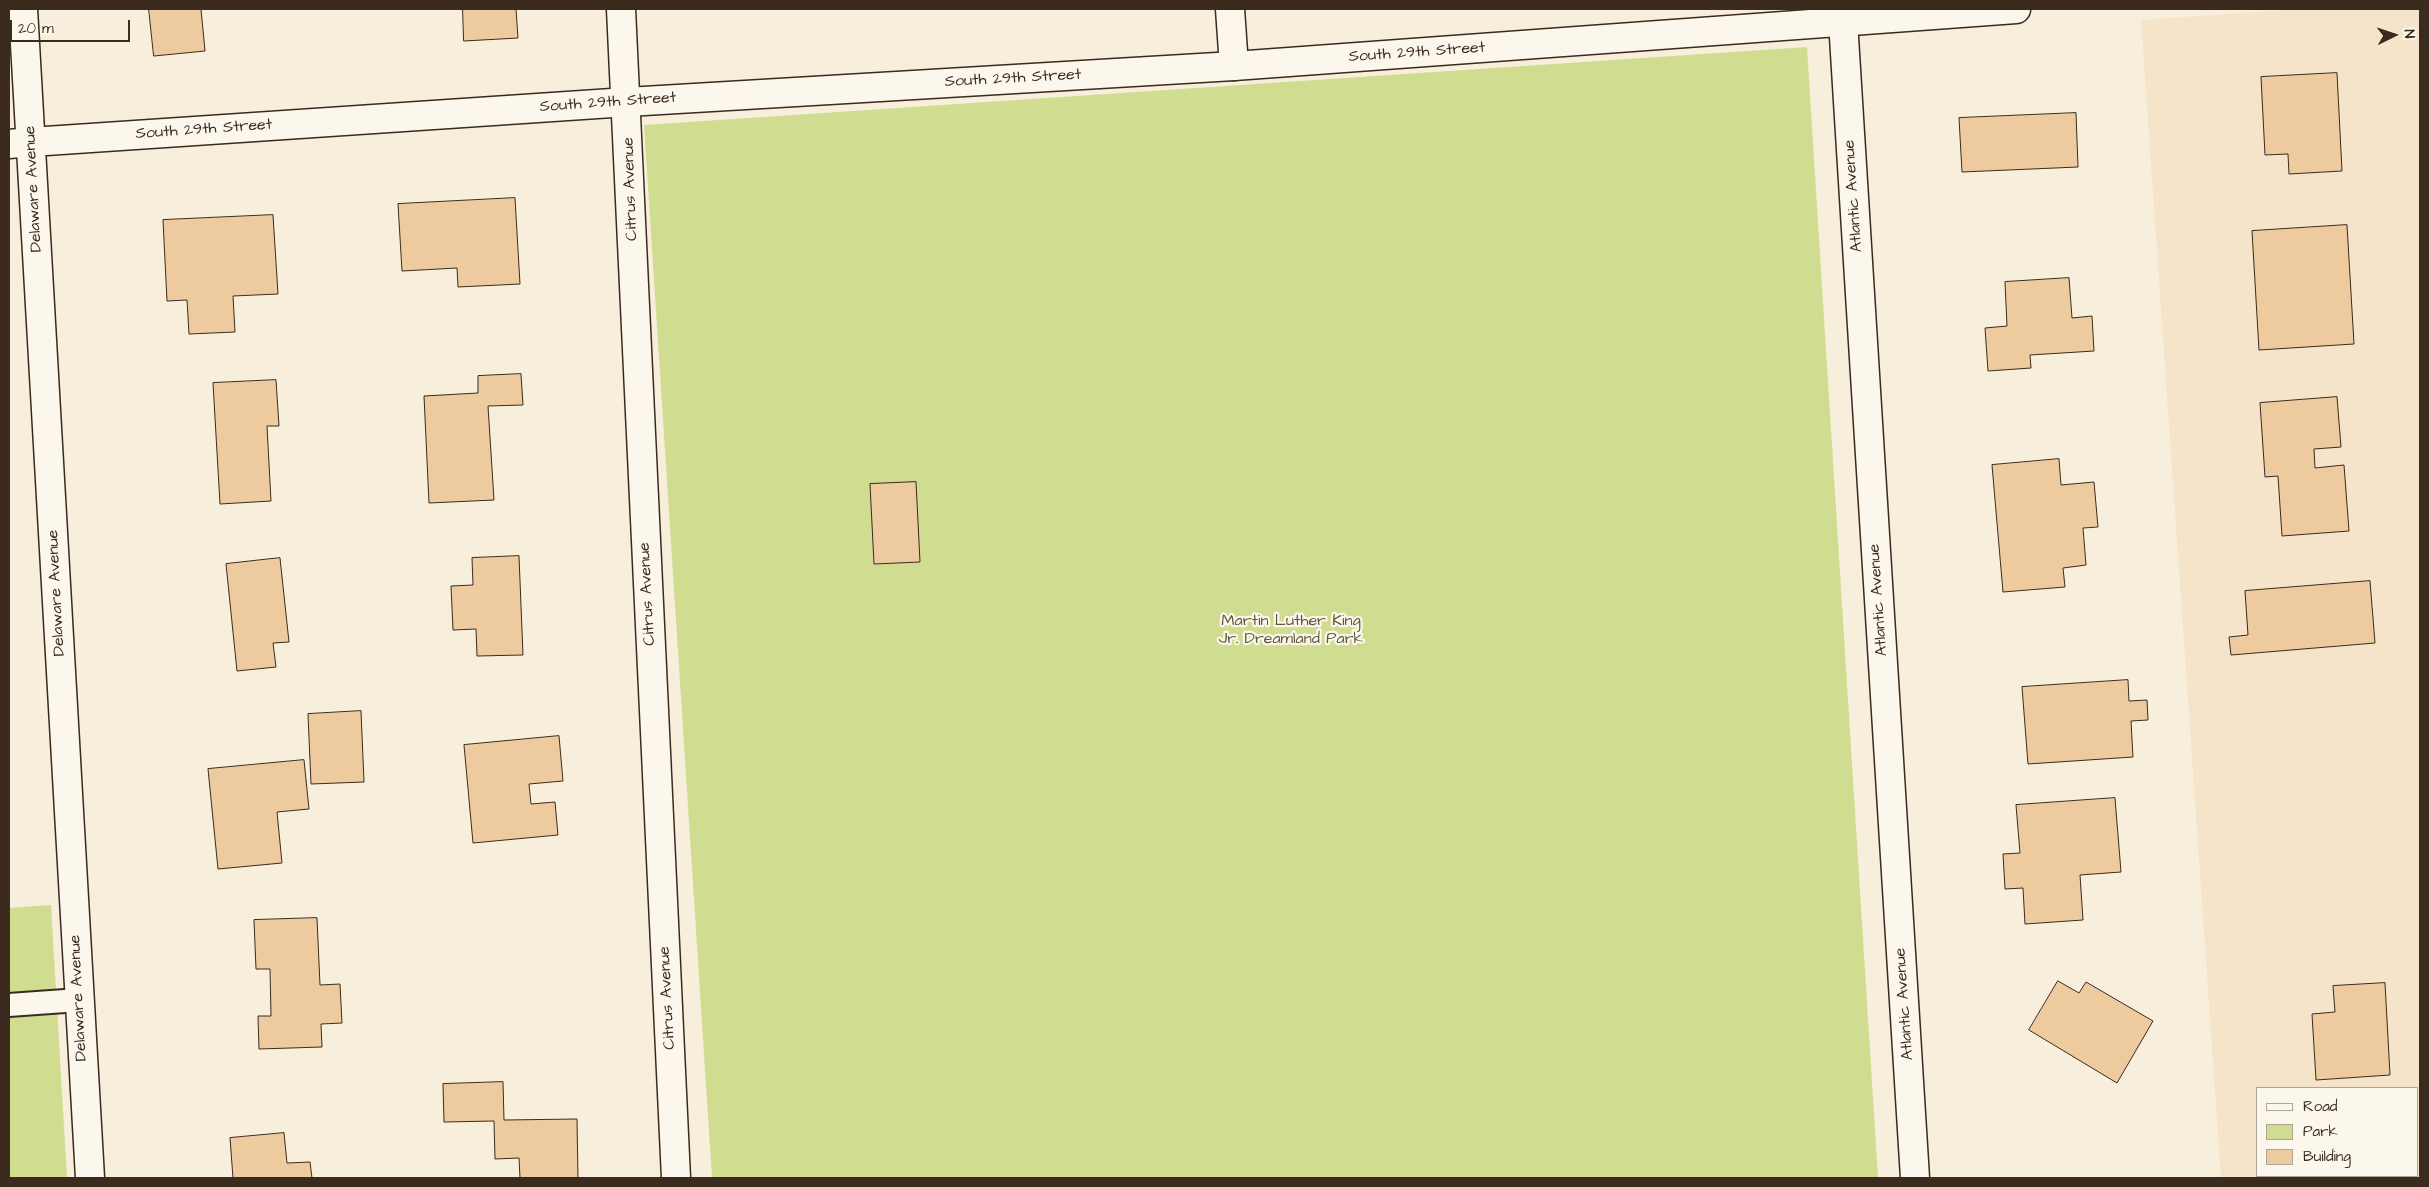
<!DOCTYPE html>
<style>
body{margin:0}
#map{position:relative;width:2429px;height:1187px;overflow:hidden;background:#f8eedc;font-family:"Architects Daughter",sans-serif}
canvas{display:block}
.frame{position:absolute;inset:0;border:10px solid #3b2a1e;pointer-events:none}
.legend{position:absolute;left:2256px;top:1087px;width:162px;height:90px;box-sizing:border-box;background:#fbf7ec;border:1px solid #aea59a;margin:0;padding:6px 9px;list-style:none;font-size:15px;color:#3b2a1e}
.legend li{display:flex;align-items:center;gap:10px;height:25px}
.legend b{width:25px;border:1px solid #aea59a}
.north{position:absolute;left:2369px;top:10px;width:50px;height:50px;-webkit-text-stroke:4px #fbf7ec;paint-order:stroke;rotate:86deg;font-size:14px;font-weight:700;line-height:20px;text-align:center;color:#3b2a1e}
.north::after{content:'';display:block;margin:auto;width:18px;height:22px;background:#3b2a1e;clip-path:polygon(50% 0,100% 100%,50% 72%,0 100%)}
.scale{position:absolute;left:10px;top:20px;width:120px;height:22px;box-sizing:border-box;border:2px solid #3b2a1e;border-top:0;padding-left:6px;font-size:15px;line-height:18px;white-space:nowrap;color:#3b2a1e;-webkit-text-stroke:4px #fbf7ec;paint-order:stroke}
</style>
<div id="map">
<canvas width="2429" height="1187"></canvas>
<div class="frame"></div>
<ul class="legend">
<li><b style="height:6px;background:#fbf7ec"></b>Road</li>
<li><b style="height:14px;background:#d0dd90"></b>Park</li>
<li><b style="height:14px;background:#edcb9e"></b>Building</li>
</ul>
<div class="north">N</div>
<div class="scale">20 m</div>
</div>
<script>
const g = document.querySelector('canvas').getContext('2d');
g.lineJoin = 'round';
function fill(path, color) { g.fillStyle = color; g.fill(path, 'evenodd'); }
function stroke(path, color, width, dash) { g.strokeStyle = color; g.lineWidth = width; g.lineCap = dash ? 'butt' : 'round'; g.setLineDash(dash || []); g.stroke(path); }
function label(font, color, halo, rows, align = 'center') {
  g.font = font + ' "Architects Daughter",sans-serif'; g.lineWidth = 4.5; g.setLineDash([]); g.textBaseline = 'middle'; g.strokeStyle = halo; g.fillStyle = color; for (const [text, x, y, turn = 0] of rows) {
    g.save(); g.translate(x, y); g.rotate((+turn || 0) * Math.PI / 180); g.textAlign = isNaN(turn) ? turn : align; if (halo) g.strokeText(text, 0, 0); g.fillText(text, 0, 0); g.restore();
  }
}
fill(new Path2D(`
 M2300 9H2420V1177L2221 1178 2141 20ZM2258 1088H2418V1176H2258Z`), '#f5e4c9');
fill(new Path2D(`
 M1807 47 1878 1178H712L644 125Z
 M51 905 67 1178H9V908Z`), '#d0dd90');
const building = new Path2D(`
 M149 9H201L205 51 154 56Z
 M463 9H516L518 38 464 41Z
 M2337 73 2342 171 2289 174 2288 154 2265 155 2261 77Z
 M2076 113 2078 167 1962 172 1959 118Z
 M515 198 520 284 458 287 457 268 402 271 398 204Z
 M273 215 278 294 233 296 235 332 189 334 187 300 167 301 163 220Z
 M2347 225 2354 344 2259 350 2252 231Z
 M2069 278 2072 318 2092 316 2094 351 2030 355 2031 368 1988 371 1985 328 2007 326 2005 282Z
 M521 374 523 405 488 406 494 500 429 503 424 396 478 393V376Z
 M276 380 279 426H267L271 501 220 504 213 383Z
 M2337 397 2341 447 2314 449 2315 468 2344 465 2349 531 2282 536 2278 476 2265 477 2260 403Z
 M2059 459 2061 485 2094 482 2098 527 2083 528 2086 565 2063 568 2065 587 2003 592 1992 465Z
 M916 482 920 562 874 564 870 484Z
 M519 556 523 655 477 656 476 629 453 630 451 586 473 585 472 558Z
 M280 558 289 642 273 643 276 667 237 671 226 564Z
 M2370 581 2375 643 2231 655 2229 637 2248 635 2245 591Z
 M2128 680 2129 701 2147 700 2148 720 2131 721 2133 757 2028 764 2022 687Z
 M361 711 364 782 311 784 308 714Z
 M559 736 563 781 529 784 531 804 555 802 558 835 473 843 464 745Z
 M304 760 309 809 277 812 282 863 218 869 208 769Z
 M2115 798 2121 872 2080 875 2083 920 2025 924 2023 888 2005 889 2003 854 2020 853 2016 805Z
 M317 918 320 985 340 984 342 1023 321 1024 322 1047 259 1049 258 1016H271L270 969H256L254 920Z
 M2058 981 2079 993 2086 982 2153 1021 2117 1083 2029 1030Z
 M2385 983 2390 1075 2316 1080 2312 1014 2335 1012 2333 986Z
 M503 1082 504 1120 577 1119 578 1178H520L519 1158 495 1159 494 1121 444 1122 443 1084Z
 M284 1133 287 1163 310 1162 312 1178H233L230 1138Z`);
fill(building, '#edcb9e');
stroke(building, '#3b2a1e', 1);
const service = new Path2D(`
 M9 1005 79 1000`);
const minor = new Path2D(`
 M621 9 676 1178
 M1230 9 1234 66
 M1843 21 1915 1178
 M9 144 31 142`);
const tertiary = new Path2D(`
 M23 9 90 1178
 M31 142 627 102 1234 66 2016 9`);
stroke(service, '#3b2a1e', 26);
stroke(minor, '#3b2a1e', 31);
stroke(tertiary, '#3b2a1e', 31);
stroke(service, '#fbf7ec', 22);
stroke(minor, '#fbf7ec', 28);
stroke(tertiary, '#fbf7ec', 28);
label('16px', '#3b2a1e', '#fbf7ec', [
 ["South 29th Street",1417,53,-4],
 ["South 29th Street",1013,79,-3],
 ["South 29th Street",608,103,-4],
 ["South 29th Street",204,130,-4],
 ["Delaware Avenue",34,189,-93],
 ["Citrus Avenue",631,189,-92],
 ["Atlantic Avenue",1854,196,-94],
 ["Delaware Avenue",57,593,-93],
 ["Citrus Avenue",648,594,-93],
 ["Atlantic Avenue",1879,600,-94],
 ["Delaware Avenue",79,998,-93],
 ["Citrus Avenue",668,998,-93],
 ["Atlantic Avenue",1905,1004,-94]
]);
label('16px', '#60573a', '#fbf7ec', [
 ["Martin Luther King",1291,622],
 ["Jr. Dreamland Park",1291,640]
]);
</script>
